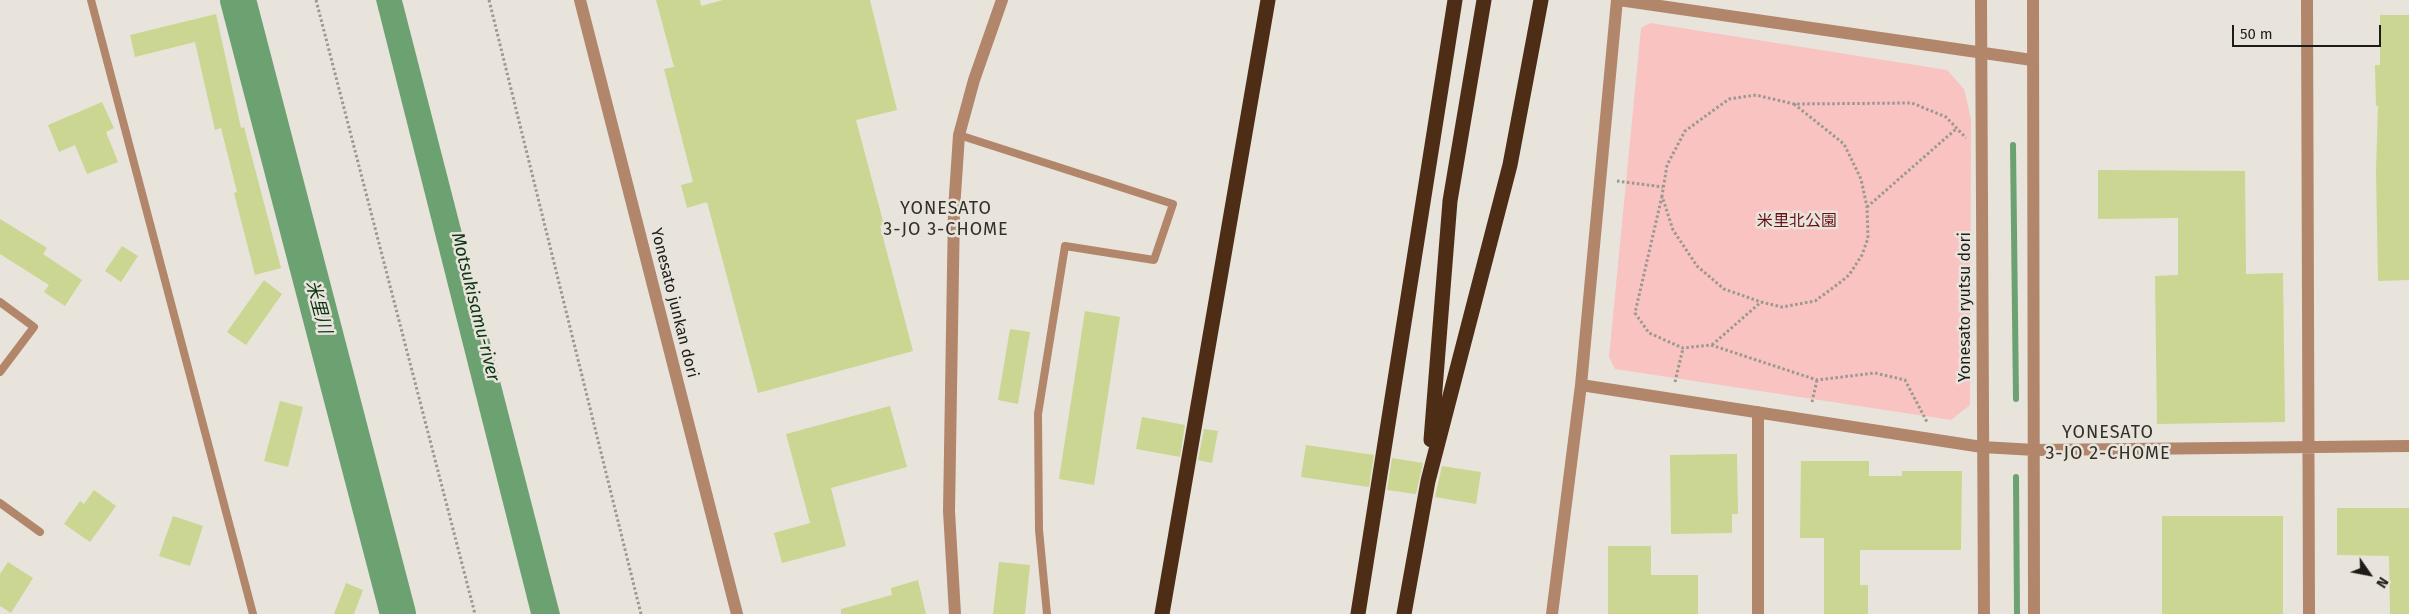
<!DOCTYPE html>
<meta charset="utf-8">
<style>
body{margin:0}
#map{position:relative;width:2409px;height:614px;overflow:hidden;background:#e8e4dc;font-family:"Fira Sans",sans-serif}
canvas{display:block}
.north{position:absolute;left:2344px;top:549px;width:50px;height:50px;-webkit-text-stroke:4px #e8e4dc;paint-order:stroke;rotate:123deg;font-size:14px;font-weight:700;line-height:20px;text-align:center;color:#1d1c19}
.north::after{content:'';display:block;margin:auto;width:18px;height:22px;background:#1d1c19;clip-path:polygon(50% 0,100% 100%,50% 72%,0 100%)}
.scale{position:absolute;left:2232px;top:25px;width:149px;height:22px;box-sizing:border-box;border:2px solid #1d1c19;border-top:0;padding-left:6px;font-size:15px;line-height:18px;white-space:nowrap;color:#1d1c19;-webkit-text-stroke:4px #e8e4dc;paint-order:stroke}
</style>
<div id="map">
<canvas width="2409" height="614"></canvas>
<div class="north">N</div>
<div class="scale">50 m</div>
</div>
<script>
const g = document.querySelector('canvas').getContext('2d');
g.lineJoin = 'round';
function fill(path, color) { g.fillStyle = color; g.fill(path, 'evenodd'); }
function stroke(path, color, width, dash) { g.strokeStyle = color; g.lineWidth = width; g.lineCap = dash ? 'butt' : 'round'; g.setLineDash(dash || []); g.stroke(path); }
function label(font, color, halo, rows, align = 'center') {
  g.font = font + ' "Fira Sans","Noto Sans JP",sans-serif'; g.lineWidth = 5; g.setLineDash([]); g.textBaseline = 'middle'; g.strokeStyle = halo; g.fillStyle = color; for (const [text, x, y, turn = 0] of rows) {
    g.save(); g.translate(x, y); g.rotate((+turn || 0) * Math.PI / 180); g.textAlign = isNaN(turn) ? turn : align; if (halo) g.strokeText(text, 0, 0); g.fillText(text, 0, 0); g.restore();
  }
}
fill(new Path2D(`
 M1650 23 1947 70 1964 89 1971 119 1970 405 1951 420 1615 369 1609 357 1641 28Z`), '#f8c3c0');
fill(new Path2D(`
 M376 0H402L560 614H531Z`), '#6ca272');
stroke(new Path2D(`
 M2013 145 2016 399
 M2016 477 2017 614`), '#6ca272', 6);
stroke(new Path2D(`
 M238 0 398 614`), '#6ca272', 36);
fill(new Path2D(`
 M656 0H700L701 6 723 0H870L897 110 856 120 884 225 880 226 913 351 758 393 707 202 687 208 681 185 693 182 664 69 674 67Z
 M216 14 241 128 244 127 281 268 255 275 234 193 237 192 221 128 215 130 195 42 135 57 130 35Z
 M2380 15H2409V280L2378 281 2376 171 2378 106H2376L2375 65H2380Z
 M102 102 114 128 106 132 118 162 87 174 75 145 59 152 48 125Z
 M2098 170 2245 171 2246 274 2283 273 2285 422 2157 424 2155 276 2178 275V218L2098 219Z
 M0 219 47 248 43 254 82 280 65 306 44 292 49 285 0 254Z
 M122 246 138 256 121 282 105 271Z
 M264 280 282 294 246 345 227 332Z
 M1085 311 1120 317 1094 485 1059 479Z
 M1010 329 1030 332 1018 404 998 400Z
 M280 401 303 407 288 467 264 461Z
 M890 406 907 467 831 488 846 546 782 563 774 533 810 523 786 434Z
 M1142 417 1185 425 1180 457 1136 449Z
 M1204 429 1218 431 1212 463 1198 460Z
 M1306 445 1374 455 1369 487 1301 477Z
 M1737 454 1738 514H1732V533L1671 534 1670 455Z
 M1392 458 1423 463 1416 494 1387 490Z
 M1801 461H1869V476H1902V471H1962L1961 550H1860V585H1868V614H1824V538H1800Z
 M1442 466 1481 472 1476 504 1435 497Z
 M94 490 116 506 90 542 64 524 80 501 84 504Z
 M2337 508H2409V614H2390L2389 556 2337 555Z
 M173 516 203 526 190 566 159 556Z
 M2162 516H2283V614H2162Z
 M1608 546H1651V575H1698V614H1608Z
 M8 562 33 578 11 613 0 606V574Z
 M999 562 1030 565 1025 614H993Z
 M918 580 926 614H841V609L892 595 891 588Z
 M346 583 363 590 354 614H334Z`), '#cad691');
stroke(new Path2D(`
 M316 0 475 614
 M489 0 641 614
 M1794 104 1844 144 1861 179 1867 207 1868 238 1862 255 1849 275 1842 281 1815 301 1782 307 1761 302 1724 289 1697 266 1673 230 1662 196 1667 165 1685 131 1729 99 1756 95 1794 104 1912 103 1946 117 1966 138
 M1617 181 1663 187
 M1662 196 1635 313 1649 333 1683 348 1711 345 1817 380 1875 373 1905 380 1927 422
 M1867 207 1956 129
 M1712 345 1761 302
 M1675 382 1683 348
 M1812 402 1817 380`), '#9b9892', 3, [2.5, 2.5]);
stroke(new Path2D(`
 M91 0 253 614
 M959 135 1173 204 1154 260 1065 246 1038 414 1039 530 1047 614
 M0 302 34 327 0 372
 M0 503 40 532`), '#b2866a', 8);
stroke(new Path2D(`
 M580 0 737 614
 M1619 0 2032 60
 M1981 0 1984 614
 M2033 0 2034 614
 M2307 0 2309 614
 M1581 385 1982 447 2035 450 2409 446
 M1758 412V614
 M955 614 949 511 954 210 959 135 974 80 1002 0
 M1552 614 1581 385 1617 0`), '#b2866a', 12);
stroke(new Path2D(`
 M1431 440 1450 201 1484 0
 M1162 614 1268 0
 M1358 614 1455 0
 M1404 614 1428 481 1510 165 1541 0`), '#4e2d16', 15);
label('16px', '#691118', '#e8e4dc', [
 ["米里北公園",1797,222]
]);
label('16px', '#1d1c19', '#e8e4dc', [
 ["Yonesato junkan dori",674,303,76],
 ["Yonesato ryutsu dori",1966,307,-90]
]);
g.letterSpacing = '1px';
label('18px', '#322f29', '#e8e4dc', [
 ["YONESATO",946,209],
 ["3-JO 3-CHOME",946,230],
 ["YONESATO",2108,433],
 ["3-JO 2-CHOME",2108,454]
]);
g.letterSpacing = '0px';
label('italic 18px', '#0c3515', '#e8e4dc', [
 ["米里川",318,307,75],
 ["Motsukisamu-river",475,307,76]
]);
</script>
